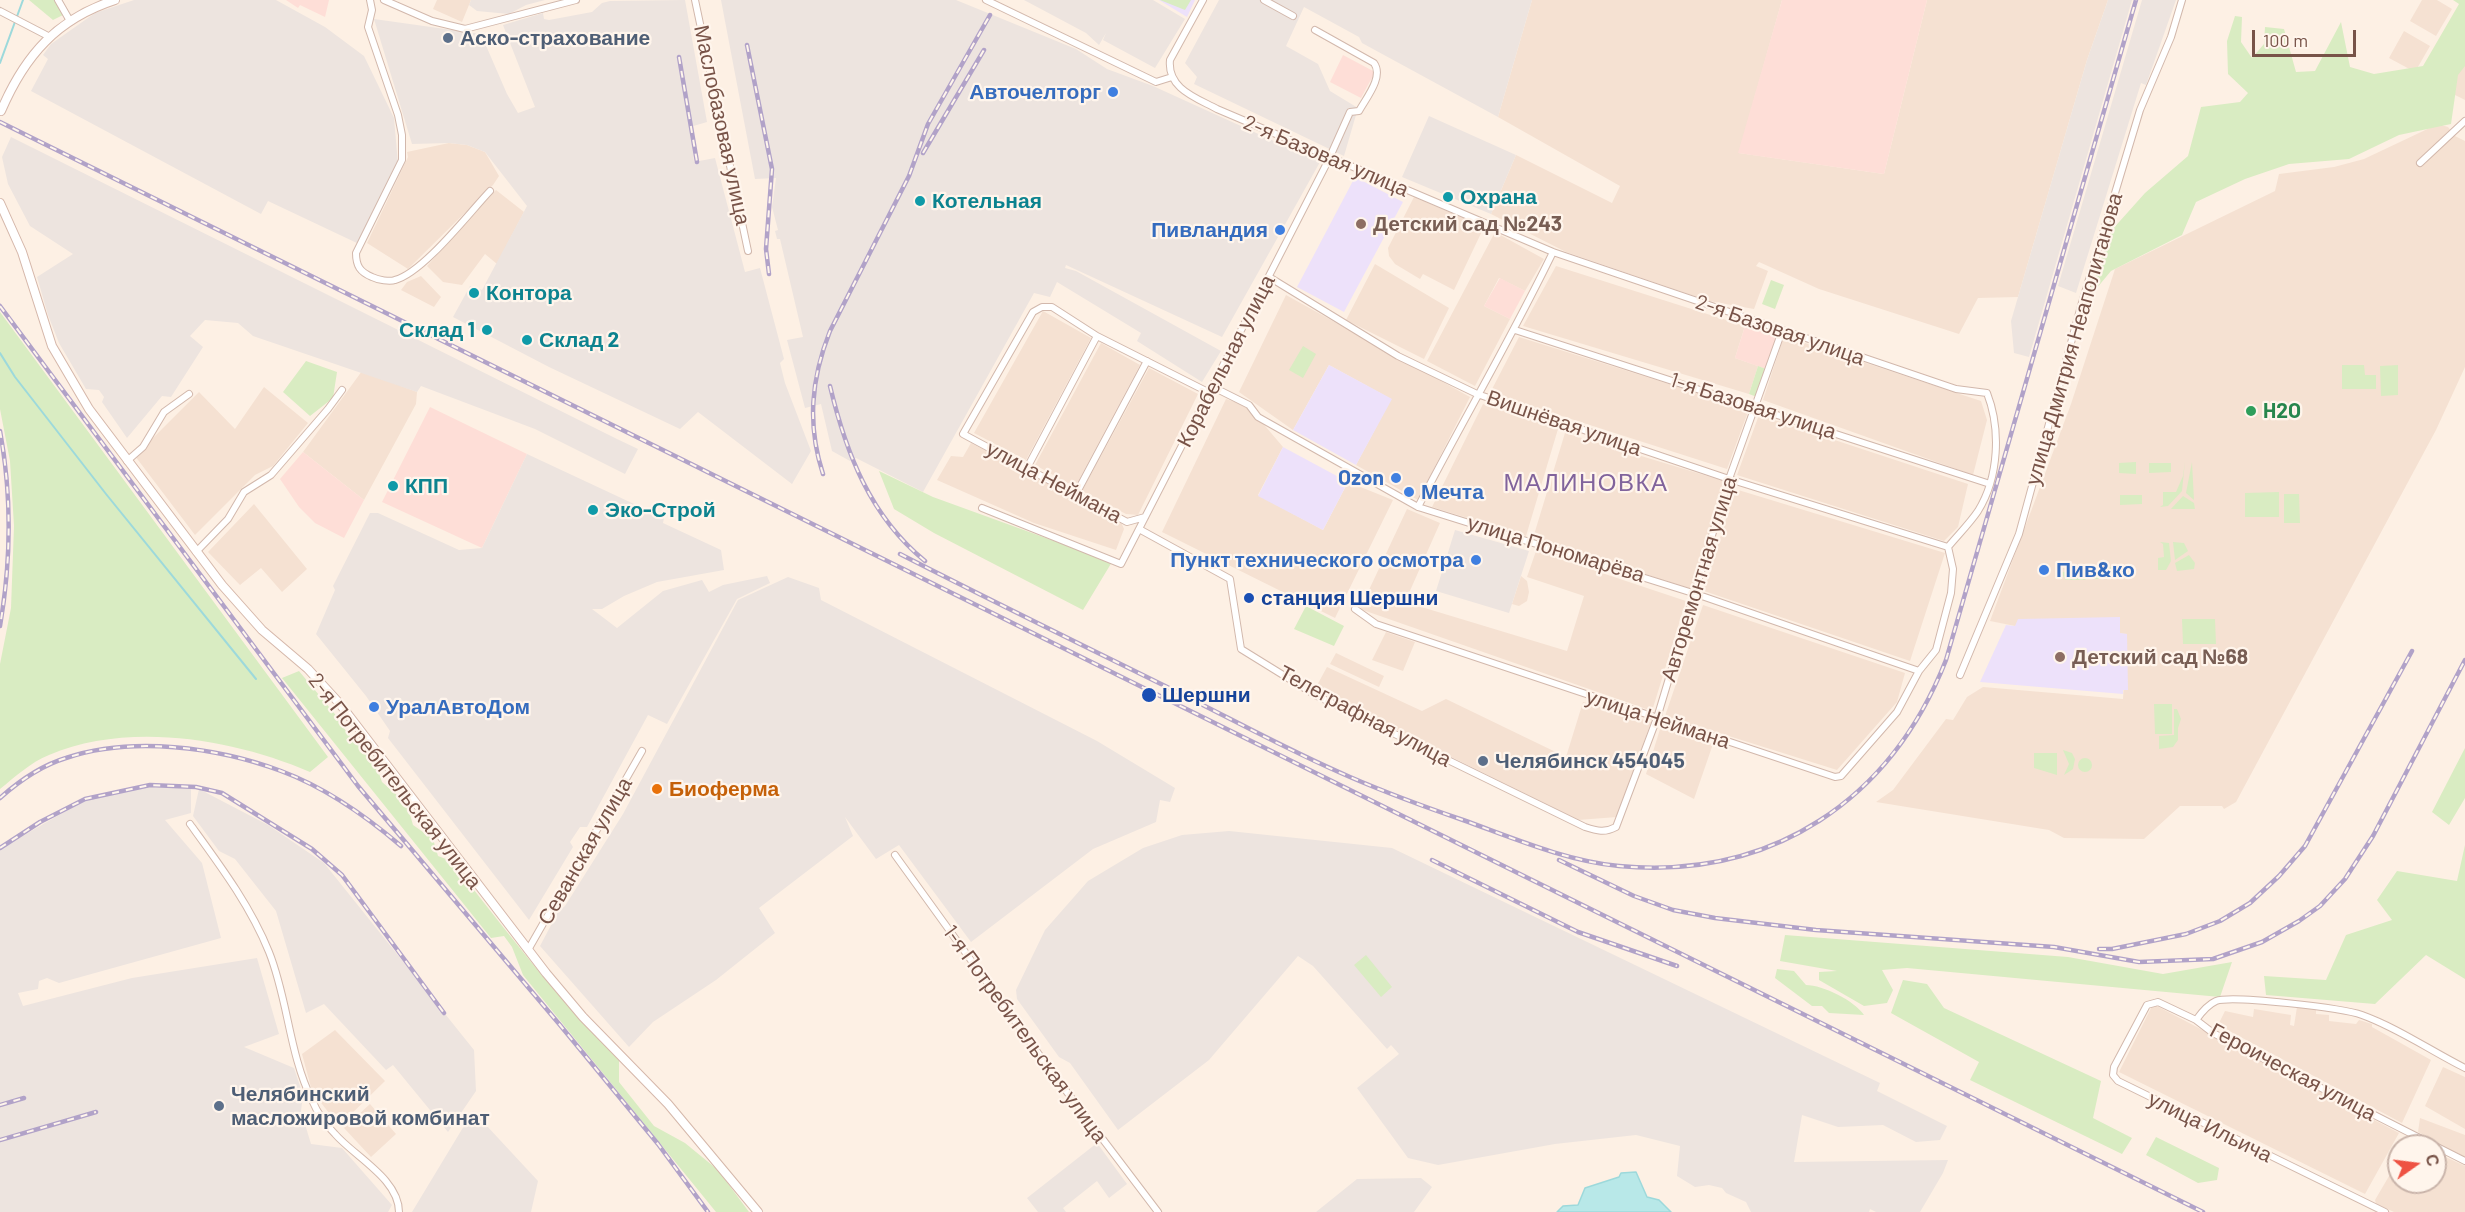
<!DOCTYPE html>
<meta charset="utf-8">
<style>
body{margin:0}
#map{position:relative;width:2465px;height:1212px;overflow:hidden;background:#fdf0e4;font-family:Barlow,sans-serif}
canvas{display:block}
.north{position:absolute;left:2387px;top:1134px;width:60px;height:60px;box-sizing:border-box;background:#fff5ec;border:2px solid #c9b4aa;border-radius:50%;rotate:76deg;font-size:16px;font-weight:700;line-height:24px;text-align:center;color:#785348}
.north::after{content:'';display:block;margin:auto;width:21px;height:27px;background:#ee5243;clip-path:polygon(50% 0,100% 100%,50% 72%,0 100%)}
.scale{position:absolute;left:2252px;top:30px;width:104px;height:27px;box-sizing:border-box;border:3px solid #785348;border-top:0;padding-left:8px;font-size:18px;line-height:21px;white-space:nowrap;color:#785348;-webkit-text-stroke:4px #fff5ec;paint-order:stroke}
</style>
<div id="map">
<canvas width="2465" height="1212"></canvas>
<div class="north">С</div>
<div class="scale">100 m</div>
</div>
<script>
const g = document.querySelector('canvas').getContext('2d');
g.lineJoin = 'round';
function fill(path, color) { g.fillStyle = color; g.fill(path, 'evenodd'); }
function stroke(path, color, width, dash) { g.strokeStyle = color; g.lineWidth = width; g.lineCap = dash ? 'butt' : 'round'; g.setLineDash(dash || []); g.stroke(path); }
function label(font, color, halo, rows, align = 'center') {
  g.font = font + ' Barlow,sans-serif'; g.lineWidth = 4.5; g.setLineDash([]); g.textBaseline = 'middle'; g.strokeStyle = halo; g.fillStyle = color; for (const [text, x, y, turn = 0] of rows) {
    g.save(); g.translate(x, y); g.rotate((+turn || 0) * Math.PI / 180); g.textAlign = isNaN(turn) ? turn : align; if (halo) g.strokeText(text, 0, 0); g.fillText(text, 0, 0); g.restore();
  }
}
fill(new Path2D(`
 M437 0H471L462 22 433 9Z
 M1532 0H1782L1739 153 1884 174 1927 0H2108L2087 60 2018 297 1978 298 1959 334 1819 289 1759 262 1756 266 1768 271 1754 309 1709 301 1566 252 1491 214 1516 155 1612 203 1620 186 1498 117Z
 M2422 0H2437L2452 9 2436 36 2410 21Z
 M2404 31 2430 46 2415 72 2389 58Z
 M2465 62V100L2445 90Z
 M2438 124 2448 127 2455 136 2465 141V367L2436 430 2236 802 2224 809 2222 806H2180L2144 839 2064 838 2049 830 1876 802 1893 790 1946 719 1953 720 1967 697 1983 687 2123 699 2127 634 2015 626 1990 621 2071 404 2115 269 2275 191 2279 174 2334 167 2364 159Z
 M449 143 467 145 485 152 499 176 493 185 408 269 367 243 408 157 407 152Z
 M496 190 524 212 497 264 485 254 462 285 443 282 427 266Z
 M1414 197 1484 227 1454 290 1423 274 1420 279 1395 264 1389 256 1388 248Z
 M1495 232 1544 259 1525 291 1499 278 1484 306 1510 319 1475 386 1427 361Z
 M1375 264 1449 308 1424 359 1346 320Z
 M1556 266 1745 326 1735 358 1758 366 1749 394 1523 326Z
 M421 276 441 297 434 307 401 290 407 282Z
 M1286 295 1470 397 1418 500 1356 465 1391 399 1329 365 1293 430 1239 392Z
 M1043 311 1091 338 1026 460 974 433Z
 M1784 336 1981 401 1987 420 1973 475 1763 400Z
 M1519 337 1749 409 1727 469 1490 393Z
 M1101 343 1140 365 1075 487 1035 465Z
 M1149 368 1198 394 1138 515 1126 514 1082 491Z
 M362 371 417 392 416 404 364 500 303 452Z
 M264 387 308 423 273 466 255 475 195 535 135 456 199 392 235 429Z
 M1226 399 1249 407 1283 447 1258 495 1323 530 1348 482 1393 500 1335 618 1162 532Z
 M1483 404 1558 429 1526 536 1432 507Z
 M1759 415 1968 484 1958 527 1944 541 1737 475Z
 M1565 433 1724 481 1691 589 1533 538Z
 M971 443 1121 522 1124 529 1116 550 1034 523 937 480 951 456 963 457Z
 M1735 489 1945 553 1910 661 1704 591Z
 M254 504 307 569 282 592 261 568 240 585 208 552Z
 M1407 509 1440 523 1405 602 1567 651 1584 596 1527 577 1536 551 1686 601 1652 711 1360 609Z
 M1521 576 1527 581 1529 592 1527 601 1519 606 1512 604Z
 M1703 605 1905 673 1897 702 1837 770 1665 716Z
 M1386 632 1415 642 1403 671 1372 660Z
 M1336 653 1384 676 1379 687 1330 664Z
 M1327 667 1422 711 1446 699 1566 757 1583 702 1651 722 1617 817 1578 820 1315 689Z
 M1661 726 1713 744 1694 799 1646 774Z
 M2153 1004 2399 1133 2365 1194 2119 1072Z
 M2297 1007 2316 1009V1014L2329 1015V1021L2356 1024 2359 1020 2372 1024V1027L2431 1060 2402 1123 2218 1025 2225 1011 2253 1017 2254 1009 2291 1015 2290 1025 2294 1026Z
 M335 1030 385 1081 339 1126 312 1091 302 1054Z
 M2443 1067 2465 1077V1129L2425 1106Z
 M370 1104 396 1134 371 1157 344 1128Z
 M2420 1118 2465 1135V1157L2418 1132Z
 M2435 1152 2465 1166V1212H2394L2376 1204 2375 1200 2399 1159V1182H2435Z`), '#f5e1d2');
fill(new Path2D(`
 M286 0H329L325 17 300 5 298 8Z
 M1782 0H1927L1884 174 1738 153Z
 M1343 55 1375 72 1361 98 1330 82Z
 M1500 278 1525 291 1510 319 1484 306Z
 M1745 326 1777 335 1766 369 1735 358Z
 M430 407 527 454 482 548 382 502Z
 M303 452 364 500 344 538 315 523 299 507 280 479Z`), '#feded7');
fill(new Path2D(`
 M134 0H276L325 27 364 56 394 118 398 164 359 244 268 201 261 214 31 91 48 59 43 55 51 44 95 13Z
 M471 0H545L526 5 509 14 477 11 469 5Z
 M685 0 707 122 690 127 694 162 715 158 745 272 760 268 784 359 780 363 785 383 811 451 792 484 698 412 680 429 549 367 453 317 470 286 482 290 527 206 485 152 467 145 449 143 412 144 374 19 481 34 507 94 518 113 535 107 503 25 543 13 544 19 549 20 592 12 602 3 610 1Z
 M721 0H956L1076 49 1107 69 1153 86 1320 162 1222 337 1066 265 1065 268 1076 271 1221 351 1202 382 1137 341 1141 333 1057 282 1050 297 1034 293 923 492 856 458 850 461 832 451 821 404 805 408 787 340 803 337 780 239H777L775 231 778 230 772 207 776 178 755 179Z
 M1024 0H1153L1185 19 1155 68 1103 40 1106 33 1099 45 1086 33Z
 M1219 0H1532L1498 117 1362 43 1359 37 1304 7 1286 46 1318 64 1330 91 1358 108 1344 156 1194 84 1197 77 1185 63Z
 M2108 0H2132L2029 357 2014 353 2011 321 2087 60Z
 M2142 0H2176L2146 85 2141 83 2076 293 2058 286Z
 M1429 116 1516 155 1491 214 1402 177Z
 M11 137 617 439 638 449 625 474 535 429 421 386 417 392 253 336 238 323 205 320 190 336 203 347 171 397 162 396 127 438 102 402 104 397 99 390 86 389 59 343 48 315 37 277 73 254 30 226 8 184 2 157Z
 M527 454 664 518 663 523 721 550 724 570 657 582 624 596 602 609H592L617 628 663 591 702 580 709 592 723 585 767 576 770 583 737 599 667 724 648 715 587 827H580L570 842 573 847 529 920 388 738 390 731 366 696 316 634 335 590 333 586 370 513H378L459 550 482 548Z
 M1455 530 1529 551 1509 613 1436 591Z
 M788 577 819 588 821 600 1097 741 1175 788 1170 802 1160 800 1156 822 1093 849 971 942 899 845 876 859 845 817 853 836 759 908 775 933 716 980 653 1022 629 1047 540 946 558 912 565 906 623 814 738 600Z
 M146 786 191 789V813L165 820 202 863 221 938 59 983 47 978 39 981 38 989 18 993 23 1006 132 978 257 958 279 1034 244 1047 294 1068 303 1095 301 1111 311 1144 342 1148 392 1205 388 1212H0V849L85 800Z
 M199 789 268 825 324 863 474 1050 476 1091 448 1132 393 1065 386 1070 324 1004 306 1013 276 911 235 859 219 851 193 816Z
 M1229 831 1392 848 1880 1083 1877 1091 1947 1126 1940 1140 1916 1142 1883 1125 1838 1127 1802 1115 1794 1162 1948 1160 1943 1173 1920 1212H1876L1870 1209 1869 1212H1751L1746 1202 1726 1193 1722 1188 1709 1185 1695 1187 1677 1176 1680 1146 1636 1135 1555 1144 1438 1165 1408 1158 1357 1088 1399 1054 1391 1045 1387 1049 1313 966 1298 956 1209 1060 1118 1130 1070 1063 1059 1057 1017 999 1016 990 1045 930 1088 881 1143 848 1182 835Z
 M473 1111 538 1181 531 1212H412Z
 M1097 1143 1127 1184 1109 1198 1097 1181 1063 1208 1066 1212H1038L1027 1198Z
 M1421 1178 1432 1187 1414 1212H1316L1357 1179Z`), '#ede4df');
fill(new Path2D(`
 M1159 0H1195L1187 17Z
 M1355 177 1403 202 1344 312 1297 287Z
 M1329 365 1392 399 1356 465 1293 430Z
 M1283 447 1348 482 1323 530 1258 496Z
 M2120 617V633L2127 634 2128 690H2123V694L1980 682 2006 625 2015 626 2018 619Z`), '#ede1fa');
fill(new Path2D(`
 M29 0H54L63 15 53 20Z
 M1160 0H1191L1185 10Z
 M2453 0H2465V66L2458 75 2451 124 2399 135 2349 159 2289 164 2245 179 2196 202 2182 235 2111 271 2086 301 2111 231 2145 193 2188 156 2201 107 2240 102 2248 93 2228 74 2227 41 2235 16 2242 17 2241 42 2252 58 2264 44 2265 27 2284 29 2296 72 2315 71 2341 22 2350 67 2374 74 2423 66 2459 4Z
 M1771 280 1784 285 1775 309 1762 304Z
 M0 312 328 757 310 772C234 739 128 721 49 755 31 762 15 777 0 789V664L11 608 14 526 10 461 0 409Z
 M1303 346 1316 354 1303 378 1289 370Z
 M306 361 337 372 333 398 310 416 283 392Z
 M2342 365H2364L2365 375H2376V389H2342Z
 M2398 365V395L2381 396 2380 366Z
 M1758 366 1766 369 1757 397 1749 394Z
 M2185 461 2182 491 2168 506 2160 507 2163 505V492H2176L2183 476Z
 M2136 462V474L2119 473V463Z
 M2192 462 2194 500 2186 493Z
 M2149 463H2171V472L2149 473Z
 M879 471 933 497 1112 562 1083 610 934 533 894 509Z
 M2279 492V517H2245V493Z
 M2284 494H2299L2300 523H2284Z
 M2120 495H2142V504L2120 505Z
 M2183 496 2194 503 2195 509H2171Z
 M2160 542 2169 543 2171 561 2166 570H2158V558L2164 557 2163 544Z
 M2173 542 2184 543 2188 551 2175 560Z
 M2189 555 2195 563 2194 569 2177 571 2175 563Z
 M2087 567H2121V579H2087Z
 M2086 570V580H2066L2063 576 2062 572Z
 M1306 606 1344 626 1334 646 1294 629Z
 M2182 619H2215L2216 644H2183Z
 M299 671 339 719 347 733 374 759 382 782 407 804 413 825 433 839 438 856 451 861C507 931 555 997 619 1059V1082L654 1126 685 1143 718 1170 749 1212H716L523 975 512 947 504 936 491 938 282 678Z
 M2154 704H2172V734H2155Z
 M2174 709H2177L2181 719 2178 728V740L2173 747 2159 749V736L2174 735Z
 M2465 748V798L2449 825 2432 812Z
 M2063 750 2072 753 2075 759 2073 769 2064 775 2069 764Z
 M2034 753H2057V775L2034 768Z
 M2078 765a7 7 0 1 1 14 0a7 7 0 1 1-14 0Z
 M2465 845V979L2426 955 2375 1004 2266 995 2264 976 2326 980 2346 935 2392 920 2377 900 2397 871 2457 881Z
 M1785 935 2068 957 2163 974 2232 962 2220 997 1907 968 1882 970 1893 990 1887 1003 1864 1006 1819 980V972L1837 971 1780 961Z
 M1366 955 1392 987 1381 997 1354 965Z
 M1777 969 1794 971 1806 985C1823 985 1855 1001 1864 1015L1829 1013 1822 1006H1812L1775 978Z
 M1903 980 1927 984 1944 1008 2101 1081 2093 1118 2132 1138 2122 1154 1970 1080 1979 1062 1891 1013Z
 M2156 1137 2219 1168 2217 1180 2198 1183 2146 1155Z`), '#d9ecc2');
const water = new Path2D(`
 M1636 1172 1647 1197 1659 1200 1671 1212H1557L1563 1206 1578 1205 1585 1188 1619 1177 1621 1173Z`);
fill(water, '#b8e8e8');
stroke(water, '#9dd9db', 1.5);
stroke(new Path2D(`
 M0 63 23 0
 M0 353 15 377 106 494 256 679`), '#9dd9db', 2);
const street = new Path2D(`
 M58 0 70 21
 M370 0 372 10 368 27 398 115 402 135V160L356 253C356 266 360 272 372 277 378 280 390 282 395 280 423 273 469 213 490 191
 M384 0 432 21 465 29 576 0
 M695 0 748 251
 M986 0 1156 82 1172 77
 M1203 0 1170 60C1167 89 1197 98 1217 109L1553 252 1956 389 1987 393C2001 429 1999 477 1978 511 1970 523 1958 535 1948 547L1953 569 1951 593 1936 650 1919 671 1897 712 1841 776 1835 777 1376 624 1355 609
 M1264 0 1293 16
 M0 11 48 36
 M2420 163 2465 121
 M1269 277 1398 356 1477 394 1729 479 1948 547
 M1515 330 1990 484
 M1213 387 1249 405 1258 417 1418 507 1696 594 1919 671
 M127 461 143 447 164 412 189 394
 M1027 468 1097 336
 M1076 494 1147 361
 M1418 507C1462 422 1511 339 1553 252
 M982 508 1121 564 1329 159 1350 112 1359 111C1366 98 1384 77 1374 63L1315 30
 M1145 517 1127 522 963 434 1033 312 1042 307H1052L1097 336 1210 393
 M1139 529 1230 579 1241 649 1317 696 1585 827C1597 831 1605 833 1616 827L1657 718 1729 479 1782 331
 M196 552 228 519 244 492 271 475 328 409 342 390
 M1960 675 2019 534 2081 306 2140 110 2171 37 2182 0
 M190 824C219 864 250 905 269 952 288 999 289 1054 312 1100 317 1112 326 1125 335 1134 355 1157 399 1179 399 1212
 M895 855 1051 1071 1158 1212
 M528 950 642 751
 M2196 1020C2201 1013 2207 1005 2216 1001 2232 995 2343 1008 2362 1015 2398 1028 2431 1051 2465 1068
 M2385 1212 2118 1081 2113 1075 2114 1067 2147 1005 2158 1002 2196 1020 2213 1033 2465 1161`);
const secondary = new Path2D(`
 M1 111C25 55 57 19 115 0
 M0 203 22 252 52 346 89 409 222 585 262 630 308 669 340 704 546 973 583 1017 668 1104 758 1212`);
stroke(street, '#d2b8ac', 8);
stroke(secondary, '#d5b7aa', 10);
stroke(street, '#fff', 6);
stroke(secondary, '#fff', 8);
const rail = new Path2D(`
 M747 45 772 169 766 249 769 274
 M679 57 697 162
 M0 122 2203 1212
 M923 153 984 50
 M0 306 358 786 560 1025 658 1144 708 1212
 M830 386C846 453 870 516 925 561
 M0 431C12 496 11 562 0 626
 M823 474C807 425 811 379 830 331L909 176 928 124 990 15
 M900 554C990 600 1080 644 1171 689 1230 718 1289 751 1350 777 1387 793 1425 807 1463 820 1513 838 1566 861 1619 866 1772 880 1891 800 1946 660L2136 0
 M0 798C19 781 43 765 66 758 132 736 217 747 281 771 324 787 366 816 401 846
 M0 848 40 822 85 799 150 785 196 787 222 793 312 849 342 875 444 1013
 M1432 860 1578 932 1677 966
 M1559 860 1634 896 1673 910 1715 918 1816 930 2054 947 2139 962 2213 959 2262 942 2299 921 2320 906 2345 879 2373 836 2465 660
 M2099 949H2112L2186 934 2220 921 2250 903 2279 876 2305 846 2412 651
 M0 1105 24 1098
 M0 1140 96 1112`);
stroke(rail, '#b1a2c8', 4.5);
stroke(rail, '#fff5ec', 2, [7]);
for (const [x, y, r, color] of [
 [448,38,6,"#5c6f8a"],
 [1113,92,6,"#3f7fe0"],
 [1448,197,6,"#0f9aa8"],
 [920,201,6,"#0f9aa8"],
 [1361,224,6,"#8d6e63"],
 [1280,230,6,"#3f7fe0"],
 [474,293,6,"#0f9aa8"],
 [487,330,6,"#0f9aa8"],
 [527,340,6,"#0f9aa8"],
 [2251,411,6,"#2e9e5b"],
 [1396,478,6,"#3f7fe0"],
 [393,486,6,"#0f9aa8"],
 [1409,492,6,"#3f7fe0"],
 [593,510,6,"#0f9aa8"],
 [1476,560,6,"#3f7fe0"],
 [2044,570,6,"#3f7fe0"],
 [1249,598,6,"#1a4fb4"],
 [2060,657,6,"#8d6e63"],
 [1149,695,8,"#1a4fb4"],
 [374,707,6,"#3f7fe0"],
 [1483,761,6,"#5c6f8a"],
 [657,789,6,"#e8710a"],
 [219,1106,6,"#5c6f8a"]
]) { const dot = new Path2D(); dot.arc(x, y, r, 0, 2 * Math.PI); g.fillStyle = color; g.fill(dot); stroke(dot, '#fff5ec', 2); }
label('bold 21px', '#4e5e75', '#fff5ec', [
 ["Аско-страхование",460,38],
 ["Челябинск 454045",1495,761],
 ["Челябинский",231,1094],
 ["масложировой комбинат",231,1118]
], 'left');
label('bold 21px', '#366cbe', '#fff5ec', [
 ["Авточелторг",1101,92],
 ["Пивландия",1268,230],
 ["Ozon",1384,478],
 ["Мечта",1421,492,"left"],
 ["Пункт технического осмотра",1464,560],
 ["Пив&ко",2056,570,"left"],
 ["УралАвтоДом",386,707,"left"]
], 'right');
label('21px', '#785348', '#fff5ec', [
 ["Маслобазовая улица",722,125,78],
 ["2-я Базовая улица",1326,156,23],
 ["2-я Базовая улица",1780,330,19],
 ["улица Дмитрия Неаполитанова",2074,339,-74],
 ["Корабельная улица",1226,361,-63],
 ["1-я Базовая улица",1753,406,18],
 ["Вишнёвая улица",1564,423,19],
 ["улица Неймана",1054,482,28],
 ["улица Пономарёва",1556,549,17],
 ["Авторемонтная улица",1699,579,-73],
 ["Телеграфная улица",1365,716,28],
 ["улица Неймана",1658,719,18],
 ["2-я Потребительская улица",395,781,52],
 ["Севанская улица",585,851,-60],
 ["1-я Потребительская улица",1025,1034,54],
 ["Героическая улица",2293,1072,28],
 ["улица Ильича",2210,1127,26]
]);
label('bold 21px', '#0d838f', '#fff5ec', [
 ["Охрана",1460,197],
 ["Котельная",932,201],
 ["Контора",486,293],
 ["Склад 1",475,330,"right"],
 ["Склад 2",539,340],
 ["КПП",405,486],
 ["Эко-Строй",605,510]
], 'left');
label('bold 21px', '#785e54', '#fff5ec', [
 ["Детский сад №243",1373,224],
 ["Детский сад №68",2072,657]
], 'left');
label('bold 21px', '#27864d', '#fff5ec', [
 ["H2O",2263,411]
], 'left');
label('bold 21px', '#164399', '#fff5ec', [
 ["станция Шершни",1261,598],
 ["Шершни",1162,695]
], 'left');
label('bold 21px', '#c56008', '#fff5ec', [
 ["Биоферма",669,789]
], 'left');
g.letterSpacing = '1.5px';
label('24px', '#81639c', '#fff5ec', [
 ["МАЛИНОВКА",1586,483]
]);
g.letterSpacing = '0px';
</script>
